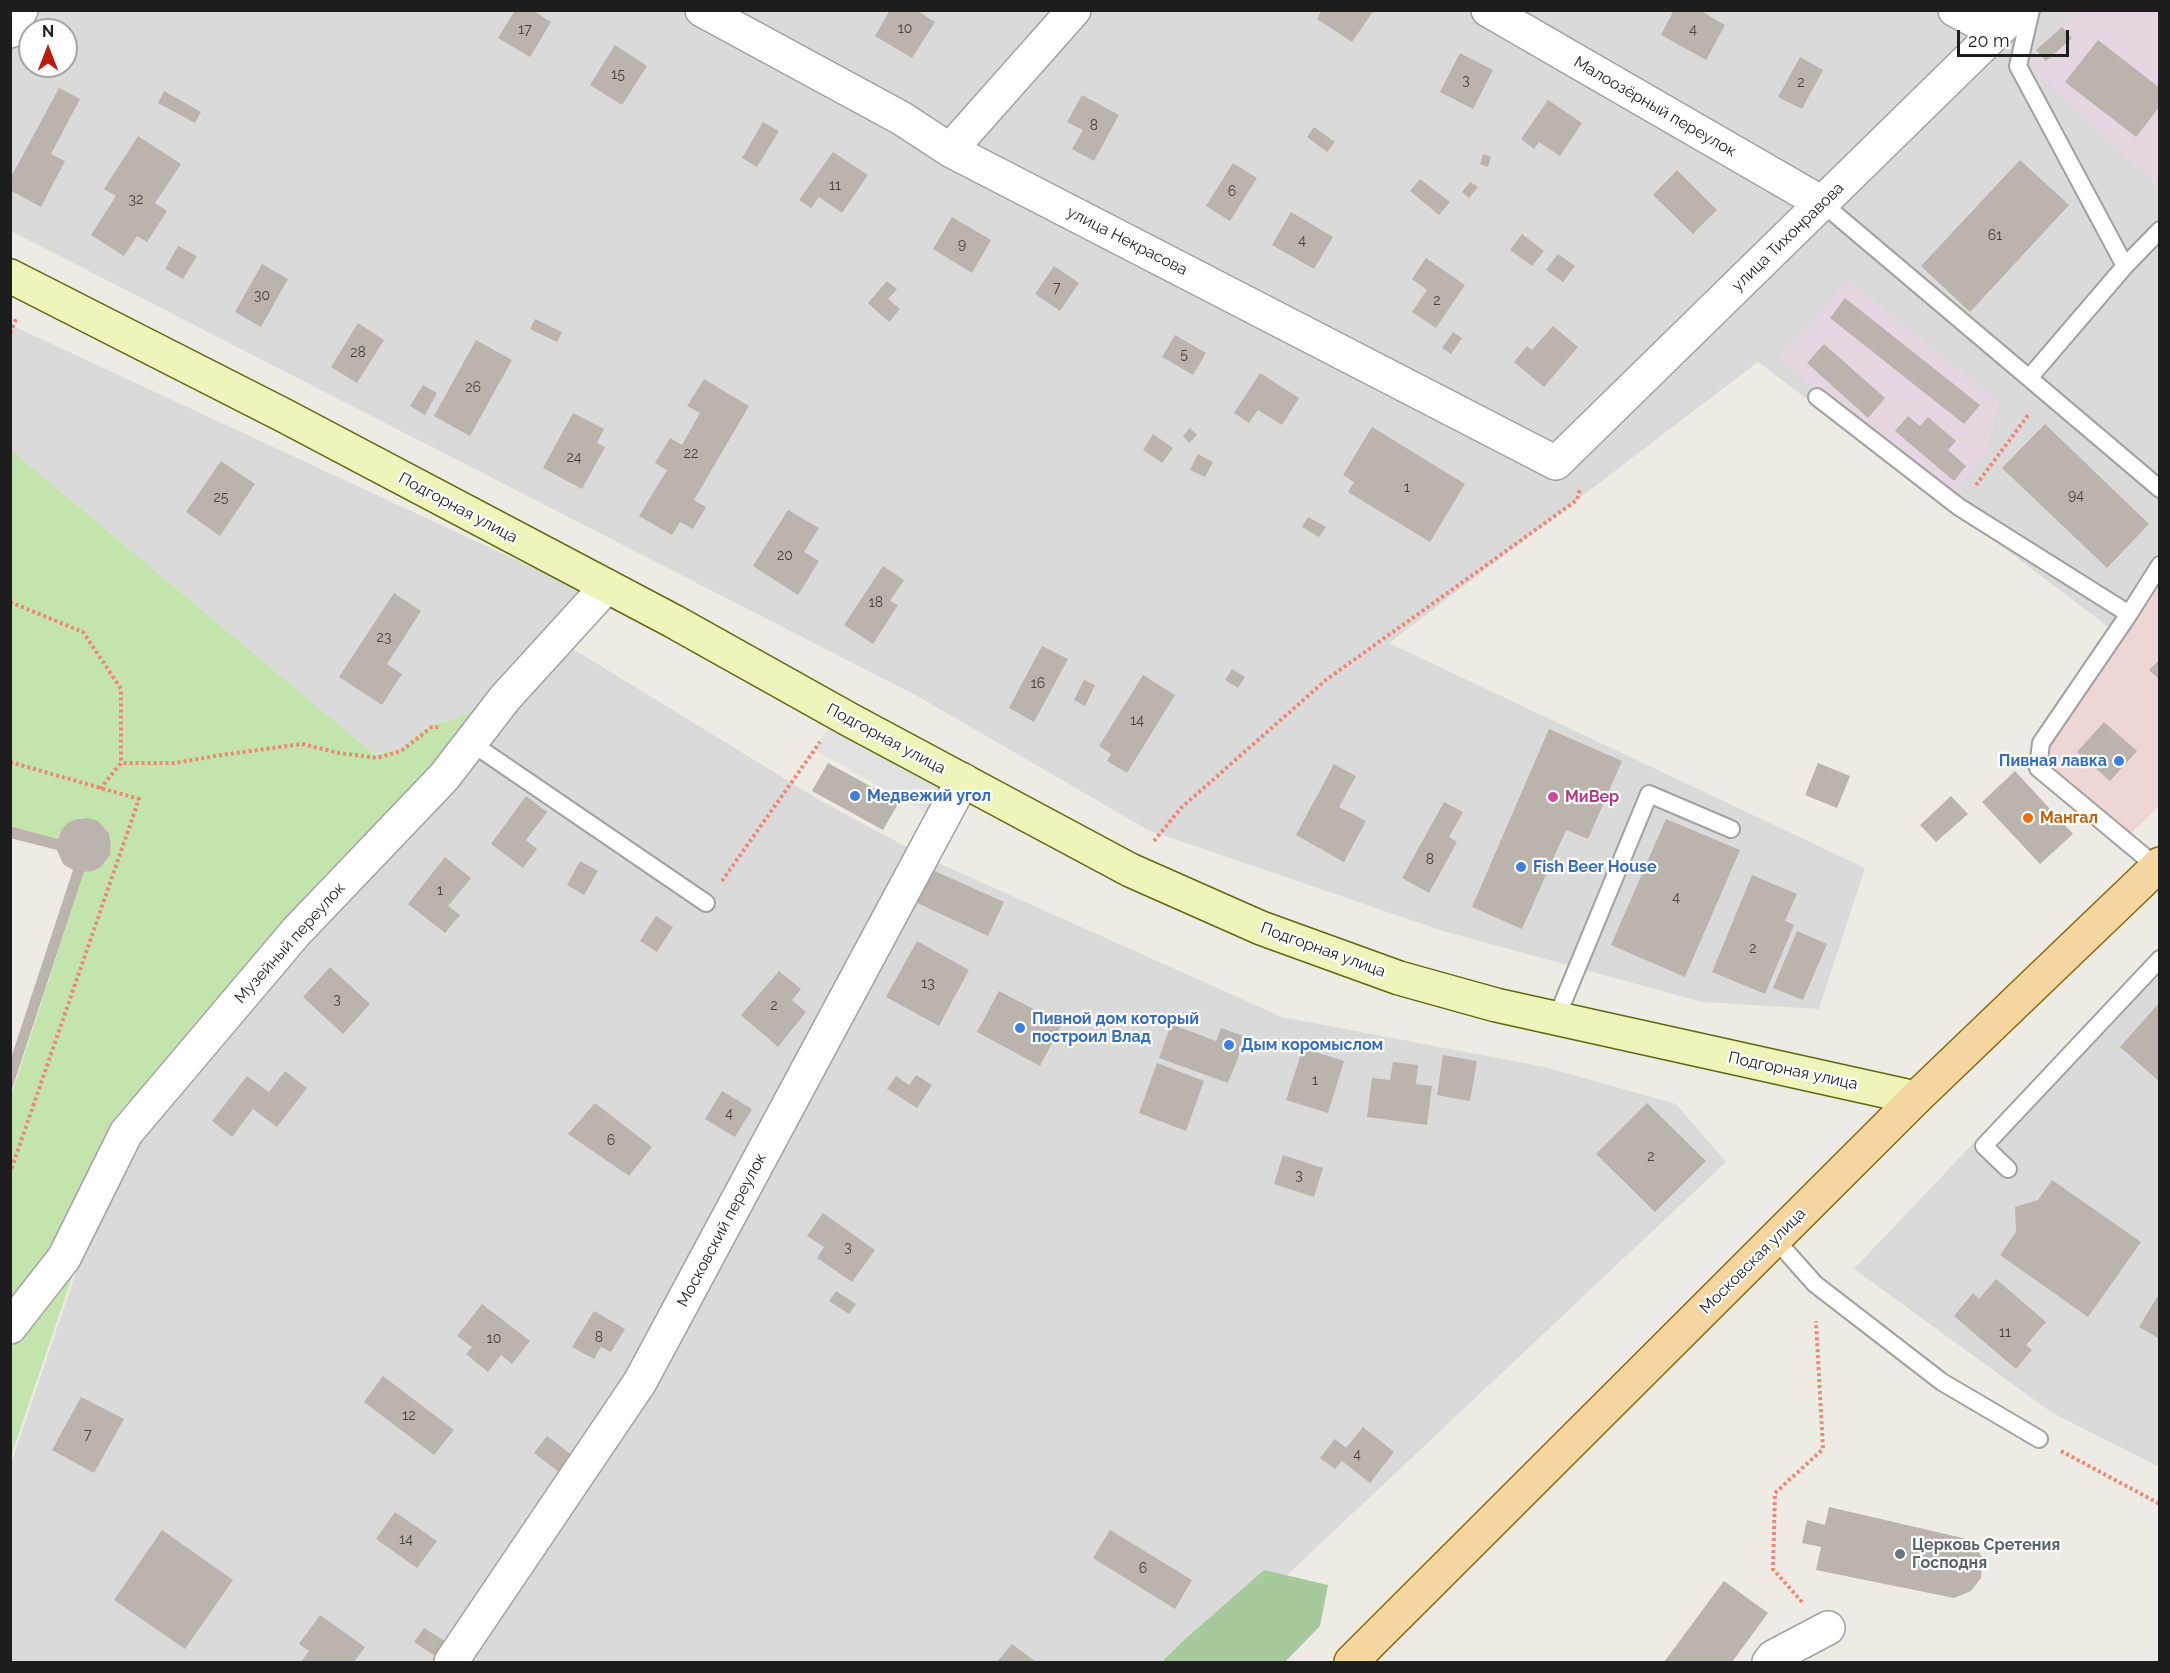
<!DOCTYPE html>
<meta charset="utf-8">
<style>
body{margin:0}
#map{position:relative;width:2170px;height:1673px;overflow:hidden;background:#edebe3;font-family:Raleway,sans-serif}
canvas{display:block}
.frame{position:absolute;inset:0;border:12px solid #1d1d1d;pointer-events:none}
.north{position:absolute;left:18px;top:18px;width:60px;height:60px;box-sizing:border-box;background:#fff;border:2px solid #a5a5a5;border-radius:50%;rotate:0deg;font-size:16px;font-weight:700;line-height:24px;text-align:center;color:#1d1d1d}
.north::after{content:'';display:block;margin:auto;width:21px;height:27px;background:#bb1a0f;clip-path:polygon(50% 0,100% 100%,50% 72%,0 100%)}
.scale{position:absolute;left:1957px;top:30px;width:112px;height:27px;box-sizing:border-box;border:3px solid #1d1d1d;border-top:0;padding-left:8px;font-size:18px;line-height:21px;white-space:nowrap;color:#1d1d1d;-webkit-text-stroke:4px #fff;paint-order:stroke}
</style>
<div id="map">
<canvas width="2170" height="1673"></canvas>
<div class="frame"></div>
<div class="north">N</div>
<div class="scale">20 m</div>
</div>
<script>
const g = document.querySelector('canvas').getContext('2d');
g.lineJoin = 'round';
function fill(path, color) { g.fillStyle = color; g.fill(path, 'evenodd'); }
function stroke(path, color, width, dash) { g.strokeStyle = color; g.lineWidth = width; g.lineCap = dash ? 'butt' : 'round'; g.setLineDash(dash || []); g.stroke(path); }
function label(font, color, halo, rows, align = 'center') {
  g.font = font + ' Raleway,sans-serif'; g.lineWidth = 4.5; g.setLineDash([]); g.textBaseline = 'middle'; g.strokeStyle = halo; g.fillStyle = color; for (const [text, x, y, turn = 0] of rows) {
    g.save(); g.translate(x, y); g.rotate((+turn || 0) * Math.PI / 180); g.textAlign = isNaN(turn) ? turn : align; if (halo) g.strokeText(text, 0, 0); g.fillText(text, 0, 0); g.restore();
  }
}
fill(new Path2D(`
 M10 11H2159V555L2111 629 1758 362 1389 643 1865 868 1819 1009 1702 1002 1443 931 1148 830 919 697 11 231ZM30 30H66V66H30Z
 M11 325 598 598 557 639 821 801 925 857 1282 1017 1545 1067 1676 1104 1726 1162 1284 1578 1201 1662H11V1464L125 1128 501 695 454 720 431 725 402 748 375 755 11 450Z
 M2159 947V1467L2051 1412 1854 1269Z`), '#dbdada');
fill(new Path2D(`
 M2159 555V806L2120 844 2036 769 2111 629Z`), '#edd6d4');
fill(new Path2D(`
 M2078 11H2159V186L2022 61Z
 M1849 282 1999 403 1987 452 1955 495 1779 359Z`), '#e6d6e2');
fill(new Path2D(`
 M11 450 375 755 402 748 431 725 454 720 502 694 123 1128 11 1456V1096L84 872C94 872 102 868 107 859 128 825 70 798 58 839L11 826Z`), '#c4e4ad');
fill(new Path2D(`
 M1264 1570 1328 1585 1320 1626 1285 1662H1162L1182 1642Z`), '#a6ca9b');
fill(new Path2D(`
 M830 725 948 793 934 817 815 750Z`), '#e1e1e1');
fill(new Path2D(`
 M515 10H532L551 22 530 57 498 38Z
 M890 10H916L935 22 912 58 875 36Z
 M1322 10H1374L1352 42 1317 19Z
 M1674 10H1699L1725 25 1706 60 1661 35Z
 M2062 27 2072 38 2046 61 2036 50Z
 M2098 40 2160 88V106L2136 137 2065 82Z
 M615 45 647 66 622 105 590 85Z
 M1460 53 1493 70 1473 109 1440 92Z
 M1800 57 1823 70 1802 109 1778 97Z
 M59 88 80 99 51 154 65 161 41 207 10 190V179Z
 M164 91 201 112 195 123 158 103Z
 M1082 95 1119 115 1094 161 1072 149 1083 130 1067 122Z
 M1548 100 1582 123 1560 156 1539 142 1534 149 1521 139Z
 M763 122 779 131 757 167 742 158Z
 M1314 127 1335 142 1327 152 1307 137Z
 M138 136 181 164 155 203 167 211 147 242 137 236 124 256 91 235 116 196 104 189Z
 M833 152 868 175 842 213 819 197 811 208 799 200Z
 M1483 154 1491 157 1488 167 1480 164Z
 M2020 160 2069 205 1970 312 1921 266Z
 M1233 163 1257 178 1230 221 1206 206Z
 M1677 170 1717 210 1693 234 1653 195Z
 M1420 179 1450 202 1439 215 1410 191Z
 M1470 182 1478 187 1469 198 1462 192Z
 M1291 212 1333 237 1314 269 1272 245Z
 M952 217 991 240 972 273 933 249Z
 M1522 234 1544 251 1532 266 1510 250Z
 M178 246 197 256 183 279 165 269Z
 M1558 254 1575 266 1563 282 1546 270Z
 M1426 258 1465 285 1436 328 1412 312 1427 290 1412 279Z
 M262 264 288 279 261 327 235 312Z
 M1054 266 1079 283 1060 311 1035 294Z
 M887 281 897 289 888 299 900 309 889 322 868 303Z
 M1845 298 1980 405 1964 424 1830 318Z
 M535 319 562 332 557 342 530 329Z
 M358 323 384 340 357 383 331 367Z
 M1553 326 1578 347 1544 387 1514 362 1527 346 1532 350Z
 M1453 332 1462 338 1451 354 1442 348Z
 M1175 335 1206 353 1193 375 1162 357Z
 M476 340 512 360 470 436 434 416Z
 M1824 344 1885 398 1868 418 1807 363Z
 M1260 373 1299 398 1282 425 1258 410 1249 423 1234 413Z
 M704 379 749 406 694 500 706 507 693 529 680 522 672 535 639 516 667 470 655 463 670 438 682 445 700 413 687 406Z
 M423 385 437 393 425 415 410 406Z
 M573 413 604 429 597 443 605 447 582 489 543 468Z
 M1908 416 1920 426 1928 417 1956 441 1948 450 1966 466 1954 481 1895 431Z
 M2045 424 2149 524 2107 568 2002 468Z
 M1372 427 1465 484 1430 542 1348 492 1354 482 1343 475Z
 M1190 428 1197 435 1189 443 1183 436Z
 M1153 434 1173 448 1162 463 1143 450Z
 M1198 454 1213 462 1205 477 1190 470Z
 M221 461 255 484 220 536 186 512Z
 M788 510 819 528 804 552 819 561 798 595 753 566Z
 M1308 517 1326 527 1319 537 1302 527Z
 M883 566 904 580 890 601 898 605 873 644 844 625Z
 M394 593 421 611 387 664 402 674 382 705 339 677Z
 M1042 646 1068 659 1034 722 1009 708Z
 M2160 659V680L2149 670Z
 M1232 669 1245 677 1238 688 1225 680Z
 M1143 675 1175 695 1127 773 1107 761 1111 754 1099 746Z
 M1084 680 1095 685 1085 706 1074 700Z
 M2104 722 2137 751 2110 781 2077 752Z
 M1549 729 1622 761 1588 839 1566 830 1522 929 1472 907Z
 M828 763 899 802 883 830 812 791Z
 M1818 763 1850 776 1837 808 1805 795Z
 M1334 764 1356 776 1339 807 1366 821 1344 862 1296 835Z
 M2015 771 2073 834 2040 864 1982 802Z
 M526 796 547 812 526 840 537 849 523 868 491 844Z
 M1951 796 1968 814 1936 842 1920 825Z
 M1444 802 1463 812 1449 837 1457 842 1429 893 1402 878Z
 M88 818 98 821 109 833 111 844 110 855 101 867 93 871 84 872 10 1095V1061L73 870 63 864 57 850 10 838V826L58 839 62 829 69 822 77 819Z
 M1666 819 1740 850 1685 977 1611 945Z
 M445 857 471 878 448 906 460 915 445 933 408 904Z
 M580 861 598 871 584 895 567 885Z
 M928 868 1004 902 988 936 913 901Z
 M1752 875 1797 894 1785 921 1794 925 1765 994 1712 972Z
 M656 916 673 927 657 952 640 941Z
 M1797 931 1827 944 1803 1000 1773 988Z
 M917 941 969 970 939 1026 886 997Z
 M330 967 370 1004 343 1034 303 997Z
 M779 971 801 989 792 1000 806 1012 778 1047 741 1015Z
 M999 991 1062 1024 1040 1066 977 1032Z
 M2160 1002V1082L2120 1047Z
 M1171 1024 1216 1041 1221 1028 1246 1037 1228 1083 1159 1058Z
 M1303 1048 1344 1061 1328 1113 1286 1100Z
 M1443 1055 1477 1061 1470 1101 1437 1095Z
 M1393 1062 1418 1065 1416 1084 1432 1086 1427 1125 1367 1117 1372 1078 1390 1080Z
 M1157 1063 1204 1081 1186 1131 1139 1113Z
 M285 1071 307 1088 277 1127 253 1109 232 1137 212 1121 247 1076 269 1092Z
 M916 1075 932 1085 917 1108 887 1089 896 1076 909 1085Z
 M722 1091 752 1109 735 1137 705 1119Z
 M595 1103 652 1147 629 1176 568 1134Z
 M1647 1103 1706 1161 1655 1212 1596 1154Z
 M1283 1155 1323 1168 1314 1197 1274 1184Z
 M2052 1180 2141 1242 2088 1317 2000 1255 2016 1232 2015 1207 2038 1200Z
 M823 1213 875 1250 852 1282 817 1258 824 1247 807 1236Z
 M1996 1279 2046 1322 2026 1345 2032 1350 2016 1369 1954 1316 1973 1293 1979 1299Z
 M836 1291 856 1304 849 1314 829 1301Z
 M2157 1297 2160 1298V1339L2139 1327Z
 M482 1304 530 1341 512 1364 501 1355 488 1372 466 1354 472 1347 457 1336Z
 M594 1311 625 1329 611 1352 601 1347 594 1359 572 1347Z
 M383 1376 454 1430 434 1455 364 1402Z
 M81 1397 124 1419 94 1473 52 1450Z
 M1363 1427 1394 1452 1370 1483 1342 1461 1335 1469 1320 1458 1335 1439 1346 1448Z
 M547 1436 572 1455 559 1472 534 1453Z
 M1829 1507 1967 1539 1975 1546 1982 1557 1981 1578 1971 1591 1954 1598 1816 1570 1821 1547 1802 1543 1807 1520 1825 1525Z
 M395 1512 437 1541 417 1568 376 1539Z
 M162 1530 233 1580 185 1649 114 1600Z
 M1110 1530 1192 1580 1175 1609 1093 1558Z
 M1724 1581 1768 1613 1732 1662H1664Z
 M320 1615 365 1647 354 1662H301L309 1651 299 1644Z
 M424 1628 451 1645 441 1660 414 1642Z
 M1012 1644 1036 1662H997Z`), '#bab4ad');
const service = new Path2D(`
 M2031 10 2018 66 2125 266
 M1822 203 2029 378 2125 266 2160 230
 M2029 378 2160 489
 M1817 397 1959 507 2129 614
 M470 742 706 903
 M2157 867 2038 768 2041 743 2129 614 2160 565
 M1556 1019 1649 794 1731 829
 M2008 1169 1984 1146 2160 959
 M1775 1239 1815 1284 1942 1382 2039 1439`);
const minor = new Path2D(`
 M702 10 901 118 950 150 1556 463 2019 10
 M1488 10 1822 203
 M1955 10 1996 32
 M10 31 21 10
 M950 150 1074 10
 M10 1327 64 1258 126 1133 296 932 444 777 505 698 607 586
 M451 1662 640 1382 963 780
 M1769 1662 1773 1657 1828 1628`);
const secondary = new Path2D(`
 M10 276 285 416 673 621 850 720 1130 870 1261 928 1399 978 1496 1005 1916 1098`);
const primary = new Path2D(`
 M1351 1662 1916 1098 2160 864`);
stroke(service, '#a1a1a1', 20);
stroke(minor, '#a1a1a1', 36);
stroke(secondary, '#5b6b0d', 36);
stroke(primary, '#8b690b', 36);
stroke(new Path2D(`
 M10 333 16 319
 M1976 485 2029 414
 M10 602 83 632 121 689V763
 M10 762 139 799 10 1173
 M100 789 121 763H175L221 755 302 744 339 753 377 758 401 751 432 727H438
 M1154 841 1181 808 1326 680 1577 500 1580 489
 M722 881 820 742
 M2061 1451 2160 1504
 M1802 1602 1773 1569 1775 1493 1823 1449 1816 1321`), '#ef8873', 4, [3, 3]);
stroke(service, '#fff', 16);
stroke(minor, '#fff', 33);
stroke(secondary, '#eef4ba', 33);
stroke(primary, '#f5d6a1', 33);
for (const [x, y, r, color] of [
 [2119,761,6,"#3f7fe0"],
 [855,796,6,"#3f7fe0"],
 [1553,797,6,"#d1479c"],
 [2028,818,6,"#e8710a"],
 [1521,867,6,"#3f7fe0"],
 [1020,1028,6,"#3f7fe0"],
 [1229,1045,6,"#3f7fe0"],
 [1900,1554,6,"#6b7280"]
]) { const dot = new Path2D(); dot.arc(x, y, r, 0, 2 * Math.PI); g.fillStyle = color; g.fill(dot); stroke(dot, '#fff', 2); }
label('14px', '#444341', null, [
 ["10",905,29],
 ["17",525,30],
 ["4",1693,30],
 ["15",618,75],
 ["3",1466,81],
 ["2",1801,83],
 ["8",1094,126],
 ["11",835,186],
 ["6",1232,192],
 ["32",136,200],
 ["61",1995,236],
 ["4",1302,241],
 ["9",962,245],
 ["7",1057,288],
 ["30",262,296],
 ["2",1437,301],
 ["28",358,353],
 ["5",1184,355],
 ["26",473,388],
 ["22",691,454],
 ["24",574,458],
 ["1",1407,488],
 ["94",2076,496],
 ["25",221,498],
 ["20",785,556],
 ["18",876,603],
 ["23",384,638],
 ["16",1038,684],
 ["14",1137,721],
 ["8",1430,860],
 ["1",440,891],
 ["4",1676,898],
 ["2",1753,949],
 ["13",928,984],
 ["3",337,1000],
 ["2",774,1006],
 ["1",1315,1081],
 ["4",729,1114],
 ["6",611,1141],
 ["2",1651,1157],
 ["3",1299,1176],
 ["3",848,1248],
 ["11",2005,1333],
 ["8",599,1338],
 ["10",494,1339],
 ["12",409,1416],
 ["7",88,1435],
 ["4",1357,1455],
 ["14",406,1540],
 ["6",1143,1569]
]);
label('16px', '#1d1d1d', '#fff', [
 ["Малоозёрный переулок",1655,107,30],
 ["улица Тихонравова",1788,237,-44],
 ["улица Некрасова",1127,241,27],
 ["Подгорная улица",458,508,28],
 ["Подгорная улица",886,739,28],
 ["Музейный переулок",290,943,-48],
 ["Подгорная улица",1323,950,20],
 ["Подгорная улица",1793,1071,12],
 ["Московский переулок",722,1230,-62],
 ["Московская улица",1753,1261,-45]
]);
label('bold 16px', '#366cbe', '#fff', [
 ["Пивная лавка",2107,761,"right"],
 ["Медвежий угол",867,796],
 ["Fish Beer House",1533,867],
 ["Пивной дом который",1032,1019],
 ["построил Влад",1032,1037],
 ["Дым коромыслом",1241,1045]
], 'left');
label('bold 16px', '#b23c85', '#fff', [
 ["МиВер",1565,797]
], 'left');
label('bold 16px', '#c56008', '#fff', [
 ["Мангал",2040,818]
], 'left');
label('bold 16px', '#5b616d', '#fff', [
 ["Церковь Сретения",1912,1545],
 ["Господня",1912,1563]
], 'left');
</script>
